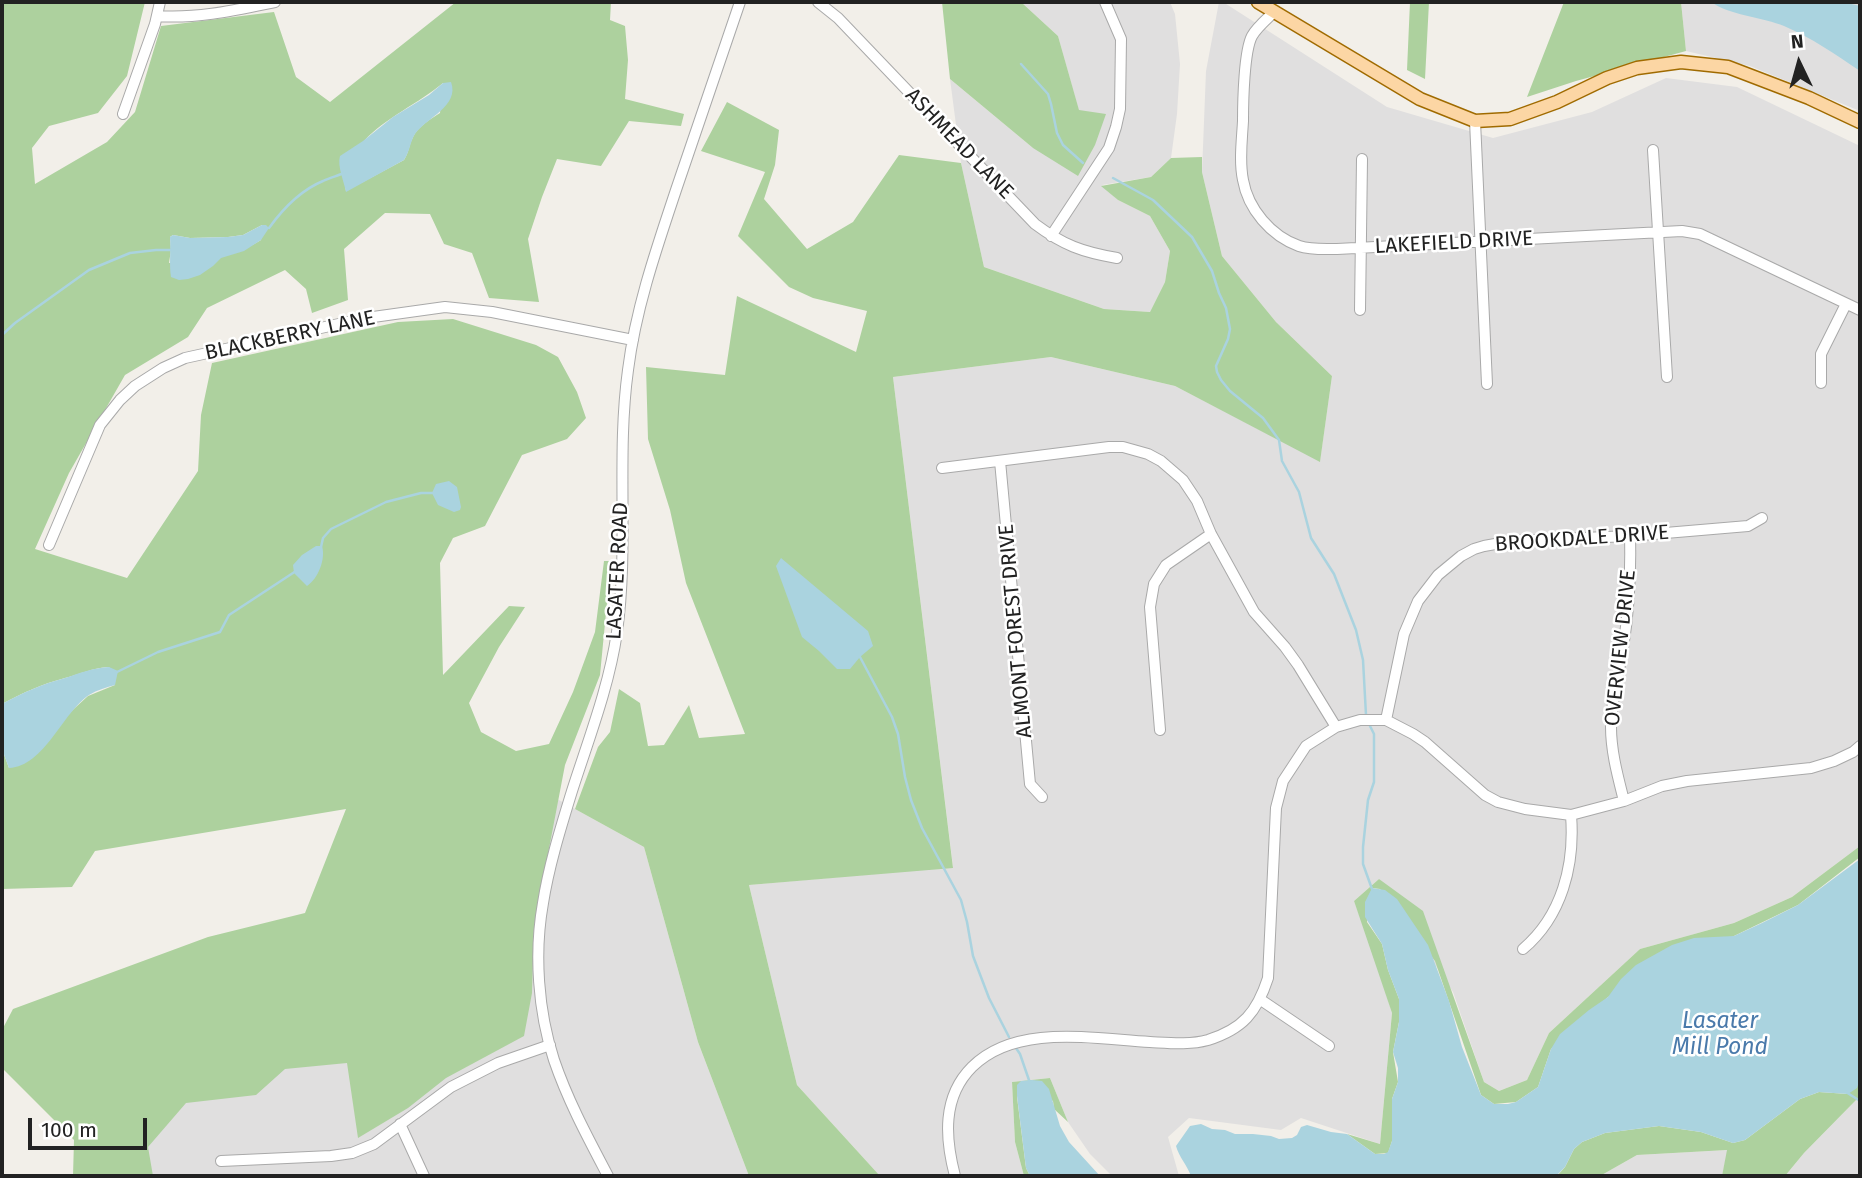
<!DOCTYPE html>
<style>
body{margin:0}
#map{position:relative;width:1862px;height:1178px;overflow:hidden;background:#f2efe9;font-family:"Fira Sans",sans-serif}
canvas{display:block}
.frame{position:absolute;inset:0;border:4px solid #222;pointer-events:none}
.north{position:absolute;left:1764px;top:28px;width:70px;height:70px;-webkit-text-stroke:5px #fff;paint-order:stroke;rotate:355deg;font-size:19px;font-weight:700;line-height:28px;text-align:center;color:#222}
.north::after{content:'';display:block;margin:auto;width:24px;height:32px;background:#222;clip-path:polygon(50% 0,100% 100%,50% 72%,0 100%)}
.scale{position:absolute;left:28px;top:1118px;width:119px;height:32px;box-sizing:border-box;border:4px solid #222;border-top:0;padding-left:9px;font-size:21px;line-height:24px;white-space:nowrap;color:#222;-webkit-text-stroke:5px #fff;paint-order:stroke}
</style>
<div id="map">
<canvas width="1862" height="1178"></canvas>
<div class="frame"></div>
<div class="north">N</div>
<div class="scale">100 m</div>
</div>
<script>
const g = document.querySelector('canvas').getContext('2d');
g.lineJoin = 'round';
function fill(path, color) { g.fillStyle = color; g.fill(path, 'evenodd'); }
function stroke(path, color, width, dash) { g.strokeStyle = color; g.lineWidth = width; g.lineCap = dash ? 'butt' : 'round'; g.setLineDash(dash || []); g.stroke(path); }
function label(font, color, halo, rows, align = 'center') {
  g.font = font + ' "Fira Sans",sans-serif'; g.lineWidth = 5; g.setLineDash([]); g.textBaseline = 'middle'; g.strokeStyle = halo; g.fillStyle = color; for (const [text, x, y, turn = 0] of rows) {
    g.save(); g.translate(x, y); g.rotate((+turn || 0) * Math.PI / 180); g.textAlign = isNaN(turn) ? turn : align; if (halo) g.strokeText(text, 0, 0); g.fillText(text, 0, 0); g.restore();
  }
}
fill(new Path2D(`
 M1021 2H1170L1175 14 1180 64 1177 114 1171 158 1151 177 1102 185 1118 200 1150 216 1170 251 1165 282 1150 312 1104 309 984 267 961 163 950 79 1033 148 1079 111 1058 36Z
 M1219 2H1223L1387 107 1493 138 1592 112 1666 78 1737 87 1860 146V846L1792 897 1734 923 1640 949 1549 1033 1527 1080 1499 1091 1484 1082 1453 992 1379 879 1354 901 1372 948 1392 1013 1380 1144 1301 1118 1281 1130 1189 1118 1168 1137 1179 1176H1112L1090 1154 1068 1122 1050 1078 1012 1082 1015 1142 1024 1176H880L797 1085 749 885 953 867 893 377 1051 357 1175 386 1320 461 1332 376 1276 322 1222 256 1202 172 1206 71Z
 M1681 2H1860V111L1750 66 1686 51Z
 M499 767 644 847 698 1042 749 1176H138L124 1127Z
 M1860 1096V1176H1785L1804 1153Z
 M1728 1150 1722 1176H1600L1637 1155Z`), '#e0dfdf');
fill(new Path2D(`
 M2 2H145L127 76 98 113 49 126 32 148 35 184 107 142 135 112 161 26 274 12 296 77 330 102 456 2H611L610 20 625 26 628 60 625 99 684 114 681 126 629 121 601 166 557 159 542 197 528 239 539 302 489 298 472 253 444 244 430 214 385 213 344 249 348 300 312 313 306 289 285 270 207 308 188 337 125 375 69 473 35 549 127 578 198 471 201 415 212 363 398 322 453 319 536 345 558 357 577 392 586 418 567 439 522 455 485 526 453 538 440 563 443 675 509 606 525 607 499 647 469 703 481 732 516 751 549 744 573 692 595 632 604 561H611L600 675 565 765 534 927 532 993 524 1036 446 1078 408 1108 358 1138 347 1063 285 1069 256 1095 186 1103 148 1147 153 1176H73L74 1140 2 1068V1030L13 1009 208 937 305 913 346 809 95 851 72 887 2 889V749L9 768 88 696 115 685 109 667C93 668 80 674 65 678 42 684 22 693 2 704ZM443 83 440 113C431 119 418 126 413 137 409 145 409 152 404 160L346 191 343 173C349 163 355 150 364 141 386 117 418 104 443 83ZM262 225 261 240C231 259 203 260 169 263L171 250 170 237 173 235 190 238 228 237 243 235Z
 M942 2H1021L1058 36 1079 110 1106 114 1095 145 1078 176 1033 148 950 79Z
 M1410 2H1429L1425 79 1407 70Z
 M1564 2H1681L1686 51 1576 81 1527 97Z
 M727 102 779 130 775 165 764 199 807 249 853 222 899 155 961 163 984 267 1104 309 1150 312 1165 282 1170 251 1150 216 1118 200 1101 186 1151 177 1171 158 1202 157V172L1222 256 1276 322 1332 376 1320 462 1175 386 1051 357 893 377 953 868 749 885 797 1085 880 1176H749L698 1042 644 847 575 809 598 747 610 732 619 689 640 703 648 746 664 745 689 705 699 738 745 734 686 583 670 510 648 439 646 367 725 375 737 296 856 352 867 311 813 298 789 287 738 236 765 172 701 151Z
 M1860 846V857L1798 905 1608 997 1551 1049 1538 1087 1516 1102 1494 1104 1481 1095 1435 961 1380 889 1372 888 1367 922 1382 944 1388 970 1399 999V1022L1393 1052 1398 1082 1392 1099V1141L1388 1153 1375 1154 1347 1134 1380 1144 1392 1013 1354 901 1379 879 1423 911 1484 1082 1499 1091 1527 1080 1549 1033 1640 949 1734 923 1792 897Z
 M1860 1075V1096L1804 1153 1785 1176H1722L1727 1150 1637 1155 1600 1176H1557L1565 1167 1574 1149 1582 1142 1605 1133 1659 1126 1701 1132 1733 1143 1745 1140 1800 1099 1819 1092 1848 1094Z
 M1050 1078 1068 1122 1054 1109 1053 1101 1017 1085V1097L1026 1168 1030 1176H1024L1015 1142 1012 1082Z`), '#add19e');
fill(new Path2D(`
 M1712 2H1843L1860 6V71C1835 54 1812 38 1784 26 1765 18 1725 14 1712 2Z
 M451 82C460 106 426 118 415 134 410 142 410 151 404 160L346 192C344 181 337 166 340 156L363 141 393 117 429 95 443 83Z
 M262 225H266L269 228 261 240 244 251 221 258 213 266 200 275 188 279 179 280 171 277C169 264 171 251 170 237L173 235 190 238 228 237 243 235Z
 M449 481 457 487 461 507 460 510 454 512 438 505 432 493 436 484Z
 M316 546H322C326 559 318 579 307 586L294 573 293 565 302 555Z
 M781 558 868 631 873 646 860 657 850 669H837L819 651 802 637 776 566Z
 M109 667 118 671 115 685C107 687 97 690 89 695 62 713 45 766 9 768L2 749V704C22 693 42 684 65 678 80 673 93 668 109 667Z
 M1860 859V1079L1857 1088 1848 1094 1819 1092 1800 1099 1745 1140 1733 1143 1701 1132 1659 1126 1605 1133 1582 1142 1574 1149 1565 1167 1556 1176H1191C1187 1165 1179 1157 1176 1146L1190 1126 1201 1124 1212 1129 1225 1130 1235 1134H1253L1271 1136 1279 1139 1292 1138 1297 1135 1301 1127 1307 1125 1331 1132 1347 1134 1375 1154H1384L1388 1152 1392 1141V1099L1398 1082V1068L1393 1052 1399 1022V999L1388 970 1382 944 1365 917V902L1372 888 1385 890 1397 899 1428 945 1449 1001 1462 1047 1481 1095 1494 1104H1508L1516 1102 1538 1087 1551 1049 1560 1034 1589 1010 1608 997 1621 979 1636 965 1672 945 1694 938 1734 936 1762 923 1798 905Z
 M1032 1080 1042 1081 1049 1089 1060 1126 1069 1142 1100 1176H1030L1026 1168 1017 1096V1085L1021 1081Z`), '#aad3df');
stroke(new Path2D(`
 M1021 64 1048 94 1051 104 1057 133 1063 145 1083 163
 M1113 178 1153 200 1192 237 1212 271 1219 293 1226 308 1230 329 1228 339 1216 366 1217 372 1221 380 1230 391 1263 418 1279 440 1282 461 1299 492 1311 538 1334 574 1356 630 1363 660 1366 715
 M269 228C282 210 301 190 323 181 329 178 337 176 344 173
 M2 335 15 323 89 270 130 253 156 250H173
 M321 547 323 538 331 529 386 502 421 493H435
 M860 657 892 717 898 734 905 777 911 800 922 828 961 900 967 922 973 956 989 998 1009 1037
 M117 672 158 652 220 632 229 615 296 571
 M1370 726 1374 734V782L1368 800 1363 847V864L1372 889
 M1016 1048 1020 1054 1030 1083
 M1846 1092 1860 1101`), '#aad3df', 2.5);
const minor = new Path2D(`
 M818 2 838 18 1035 224C1063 245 1082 252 1117 258
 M1274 12C1267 19 1257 27 1252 36 1244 51 1243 102 1243 121 1242 140 1239 161 1243 180 1248 209 1271 236 1299 246 1311 250 1324 249 1337 249L1682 231 1700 234 1860 310
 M157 16C197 19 236 10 275 2
 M123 114 155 24 160 2
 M1475 121 1487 384
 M1653 150 1667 377
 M1051 236 1109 148 1116 127 1120 109 1121 39 1105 2
 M1360 310 1362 159
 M1821 383V354L1846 304
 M1000 461 1030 784 1042 797
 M942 468 1109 447H1123L1148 454 1161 461 1183 480 1197 501 1211 534 1254 612 1285 647 1298 665 1336 727
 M49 545 100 425 120 400 135 386 163 368 185 358 366 318 445 307 492 312 633 340
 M1386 720 1404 634 1418 601 1438 575 1461 556 1474 549 1484 546 1512 541 1630 536 1748 526 1762 518
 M1160 730 1150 607 1154 584 1166 565 1211 534
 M1624 801C1618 777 1611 752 1611 727 1611 700 1619 674 1623 648 1629 611 1631 574 1630 536
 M1523 949C1562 916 1575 865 1571 815
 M1261 1000 1329 1046
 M400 1124 424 1176
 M221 1161 331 1156 352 1153 374 1144 451 1087 498 1063 550 1045
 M608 1176C588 1138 568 1101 554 1060 538 1011 534 953 543 903 549 865 561 827 572 791 589 738 609 687 617 632 629 545 616 457 628 370 636 307 657 247 677 187 698 125 719 64 740 2
 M955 1176C945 1138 942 1097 972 1067 1016 1023 1094 1039 1150 1042 1170 1043 1190 1045 1208 1040 1243 1029 1257 1012 1268 978L1276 808 1283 781 1306 746 1336 727 1360 720H1386L1413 734 1425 742 1485 795 1498 802 1525 809 1571 815 1624 801 1662 786 1687 781 1811 768 1834 761 1853 752 1860 746`);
const major = new Path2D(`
 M1258 2 1420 99 1475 121 1510 119 1557 102 1607 78 1637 68 1681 62 1728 67 1809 98 1860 122`);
stroke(minor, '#a9a9a9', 12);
stroke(major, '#a06b00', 15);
stroke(minor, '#fff', 10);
stroke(major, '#fcd6a4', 12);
label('21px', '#222', '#fff', [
 ["ASHMEAD LANE",959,144,46],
 ["LAKEFIELD DRIVE",1454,243,-3],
 ["BLACKBERRY LANE",290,336,-12],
 ["BROOKDALE DRIVE",1582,539,-4],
 ["LASATER ROAD",618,571,-87],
 ["ALMONT FOREST DRIVE",1016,631,-95],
 ["OVERVIEW DRIVE",1621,648,-84]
]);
label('italic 23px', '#4a7aab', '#fff', [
 ["Lasater",1720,1022],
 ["Mill Pond",1720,1048]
]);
</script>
